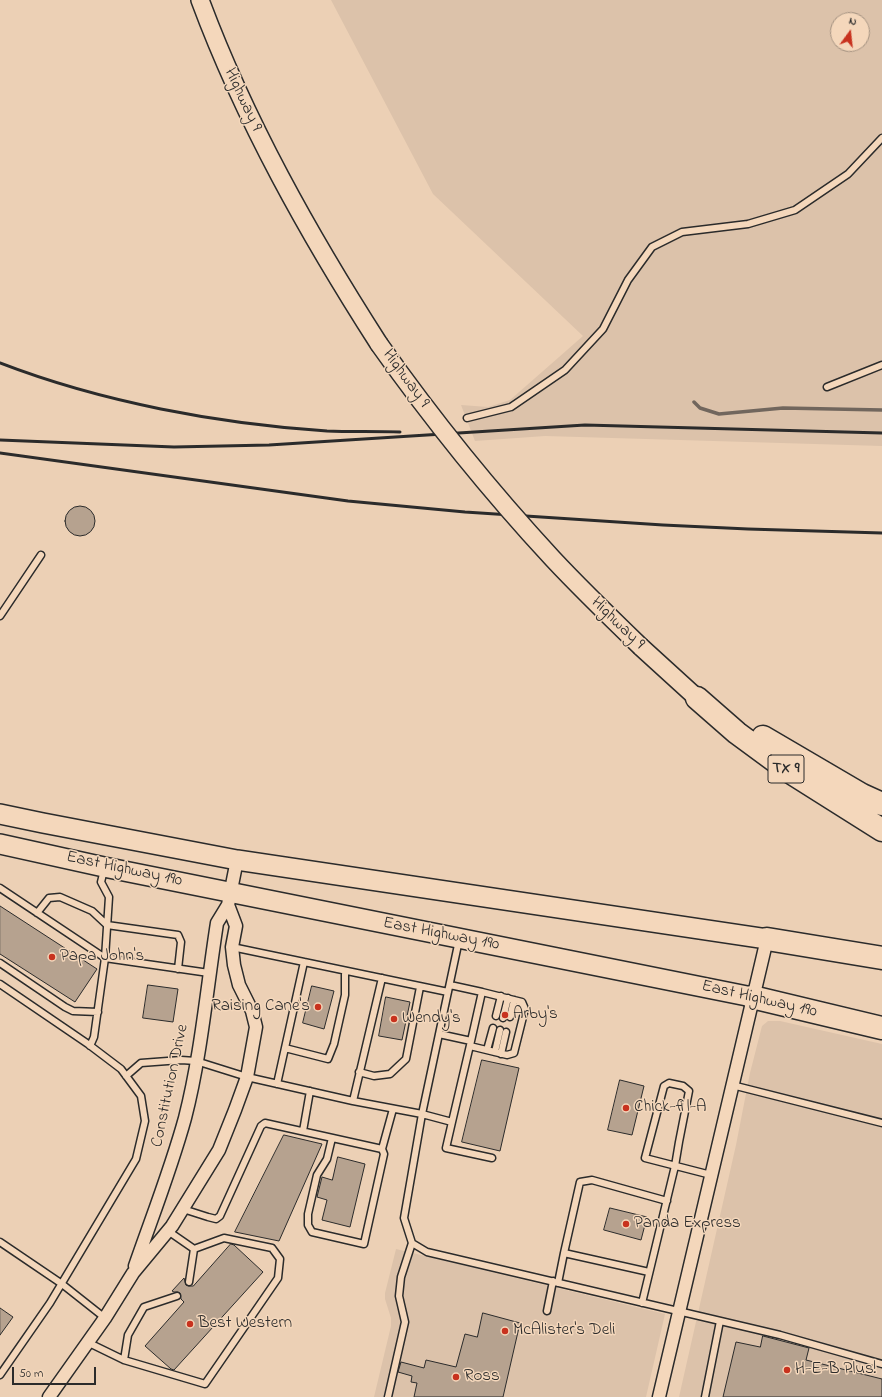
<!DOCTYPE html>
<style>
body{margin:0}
#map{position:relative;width:882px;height:1397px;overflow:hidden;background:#ecd0b5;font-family:"Indie Flower",sans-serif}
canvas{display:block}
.north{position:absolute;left:830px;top:12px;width:40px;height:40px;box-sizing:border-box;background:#f4d7bb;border:1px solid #a49281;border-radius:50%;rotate:15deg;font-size:11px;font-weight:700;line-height:16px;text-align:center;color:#2b2b2b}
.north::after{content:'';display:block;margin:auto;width:14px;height:18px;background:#c8321e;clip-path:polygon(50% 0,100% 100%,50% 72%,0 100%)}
.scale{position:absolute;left:12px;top:1367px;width:84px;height:18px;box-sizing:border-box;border:2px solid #2b2b2b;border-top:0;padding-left:5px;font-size:12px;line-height:14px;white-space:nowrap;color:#2b2b2b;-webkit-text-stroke:3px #f4d7bb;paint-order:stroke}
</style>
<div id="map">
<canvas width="882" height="1397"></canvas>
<div class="north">N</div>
<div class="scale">50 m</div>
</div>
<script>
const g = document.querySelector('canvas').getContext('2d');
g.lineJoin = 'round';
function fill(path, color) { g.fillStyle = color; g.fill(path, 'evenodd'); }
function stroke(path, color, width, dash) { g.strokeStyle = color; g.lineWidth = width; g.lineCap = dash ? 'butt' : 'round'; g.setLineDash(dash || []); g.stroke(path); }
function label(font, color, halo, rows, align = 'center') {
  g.font = font + ' "Indie Flower",sans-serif'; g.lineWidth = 3; g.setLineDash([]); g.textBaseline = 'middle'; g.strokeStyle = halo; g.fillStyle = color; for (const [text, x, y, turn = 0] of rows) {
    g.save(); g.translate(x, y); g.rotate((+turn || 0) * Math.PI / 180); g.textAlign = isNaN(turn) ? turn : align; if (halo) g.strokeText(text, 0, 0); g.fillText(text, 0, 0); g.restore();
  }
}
fill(new Path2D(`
 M331 0H882V446L545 436 475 441 461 405 488 407 510 400 583 336 433 194ZM838 20H862V44H838Z
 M768 1021H780L882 1044V1397H679L736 1145 750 1073 762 1026Z
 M396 1249 665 1314 646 1397H374L391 1326V1318L385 1299V1293Z`), '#dcc2aa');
stroke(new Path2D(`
 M694 402 700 408 719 414 783 408 882 410`), '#71665d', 3.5);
const building = new Path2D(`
 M65 521a15 15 0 1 1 30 0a15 15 0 1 1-30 0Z
 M0 906 97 969 75 1002 0 954Z
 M148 985 178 989 173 1022 143 1018Z
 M312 986 334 991 324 1029 303 1023Z
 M386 997 410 1002 402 1040 379 1036Z
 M482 1060 519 1068 500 1151 462 1142Z
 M620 1080 644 1086 632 1135 608 1130Z
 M284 1135 322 1144 279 1241 235 1232Z
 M338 1157 365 1164 350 1227 322 1220 327 1200 317 1197 322 1177 332 1180Z
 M610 1208 647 1217 641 1240 604 1230Z
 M231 1244 234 1245 263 1272 174 1370 171 1369 145 1346 184 1302 181 1299 180 1293 178 1292H174L172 1291 184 1278 186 1285 189 1286H193Z
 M0 1308 13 1317 0 1335Z
 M483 1313 520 1323 503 1397H414L417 1383 411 1382 412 1376 398 1372 401 1362 424 1368 426 1360 456 1367 465 1334 477 1337Z
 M763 1336 809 1348 806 1360 882 1379V1397H723L736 1342 760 1347Z`);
fill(building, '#b6a28f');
stroke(building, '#2b2b2b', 1);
const service = new Path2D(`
 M827 387 882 365
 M467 418 511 407 565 370 603 329 628 280 652 247 682 232 748 224 795 210 848 174 882 138
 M0 616 41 555
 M104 870 101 882 109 897 105 958 209 973
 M0 888 105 958 94 1037 90 1046
 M37 913 49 898 60 897 92 911 107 925 178 935 181 942 178 969
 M232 947 448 992
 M0 963 65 1007 73 1011 98 1012
 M0 984 88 1044 121 1069 141 1096 145 1121 136 1159 50 1303 0 1375
 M450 985 482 992 471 1041
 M496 1016 501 996
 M510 1017 514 1000
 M503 1018 508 998
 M439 1034 471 1041 452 1122
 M470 1046 507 1055 514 1053 525 1009 522 1002 482 992
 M285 1048 328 1059 334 1044 345 995V971
 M487 1050 493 1028
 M495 1052 500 1030
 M501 1054 506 1032
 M359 1072 374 1076 390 1074 406 1059 420 987
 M126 1076 141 1063 181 1060 196 1061 247 1077 353 1101 422 1114 459 940
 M277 1084 304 962
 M732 1085 882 1123
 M353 1101 382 978
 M303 1131 310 1091
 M382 1149 393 1109
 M183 1209 208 1217 216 1219 220 1216 261 1126 265 1123 382 1149 384 1154 364 1244 312 1232 308 1225V1214L317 1175 327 1159 332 1138
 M0 1242 62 1284 105 1318
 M412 1243 427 1252 780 1335 882 1364
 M564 1253 580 1182 592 1180 667 1201
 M189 1282 194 1249
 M558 1283 564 1253 649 1272
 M642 1303 675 1166 679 1142 689 1091 683 1086 669 1083 664 1086 645 1158 711 1175
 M547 1311 553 1281
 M87 1342 124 1360 205 1384 278 1278 280 1259 272 1248 224 1238 194 1249 168 1231
 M124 1360 128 1335 144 1307 177 1296
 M388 1397 405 1322 399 1296 401 1277 412 1243 404 1218 422 1114 452 1122 446 1148 492 1158
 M705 1397 720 1321`);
const minor = new Path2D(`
 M135 1266C152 1217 171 1169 185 1118 201 1056 207 987 217 923L228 905 237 860
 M49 1397 105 1318 133 1273 172 1226 219 1150 235 1110 247 1077 256 1027 252 1011 239 985 234 965 232 947 236 926 228 905
 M659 1397 767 939`);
const secondary = new Path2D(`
 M200 0C245 121 309 235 379 344
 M641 647 697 698`);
const primary = new Path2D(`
 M0 814 43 823 237 860 767 939
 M0 844 104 867 752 997`);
const motorway = new Path2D(`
 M697 698 737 733 790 772 882 830
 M763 737 862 795 882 804
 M767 939 882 958
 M752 997 882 1028`);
stroke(service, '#2b2b2b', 9);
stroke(minor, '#2b2b2b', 15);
stroke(secondary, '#2b2b2b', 20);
stroke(primary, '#2b2b2b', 22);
stroke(motorway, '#2b2b2b', 25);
stroke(service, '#f4d7bb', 6);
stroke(minor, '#f4d7bb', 12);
stroke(secondary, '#f4d7bb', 17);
stroke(primary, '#f4d7bb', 19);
stroke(motorway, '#f4d7bb', 22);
stroke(new Path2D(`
 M0 363C101 402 219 424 327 431 351 432 376 431 400 432
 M0 440 174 447 269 445 585 425 882 433
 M0 453 348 501 465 512 663 525 748 529 882 533`), '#2b2b2b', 3);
const secondaryBridge = new Path2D(`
 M379 344C432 419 490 491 553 559 581 589 611 618 641 647`);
stroke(secondaryBridge, '#2b2b2b', 20, []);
stroke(secondaryBridge, '#f4d7bb', 17);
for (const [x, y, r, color] of [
 [52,957,4,"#c8321e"],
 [318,1007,4,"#c8321e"],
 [505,1015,4,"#c8321e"],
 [394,1019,4,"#c8321e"],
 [626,1108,4,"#c8321e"],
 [626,1224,4,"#c8321e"],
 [190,1324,4,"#c8321e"],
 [505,1331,4,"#c8321e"],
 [787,1370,4,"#c8321e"],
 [456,1377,4,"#c8321e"]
]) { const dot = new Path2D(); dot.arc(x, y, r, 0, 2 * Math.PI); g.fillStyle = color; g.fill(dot); stroke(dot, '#f4d7bb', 1.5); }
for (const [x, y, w] of [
 [786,769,36]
]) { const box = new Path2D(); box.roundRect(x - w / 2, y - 14, w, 28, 3); g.fillStyle = '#f4d7bb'; g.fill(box); stroke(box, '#2b2b2b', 1); }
label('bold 16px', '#2b2b2b', null, [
 ["TX 9",786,769]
]);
label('17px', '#2b2b2b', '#f4d7bb', [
 ["Highway 9",242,100,65],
 ["Highway 9",405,379,54],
 ["Highway 9",617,624,44],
 ["East Highway 190",124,870,12],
 ["East Highway 190",441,935,11],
 ["East Highway 190",759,1000,13],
 ["Constitution Drive",171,1086,-78]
]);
label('17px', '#2b2b2b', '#f4d7bb', [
 ["Papa John's",60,957],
 ["Raising Cane's",310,1007,"right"],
 ["Arby's",513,1015],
 ["Wendy's",402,1019],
 ["Chick-fil-A",634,1108],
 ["Panda Express",634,1224],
 ["Best Western",198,1324],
 ["McAlister's Deli",513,1331],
 ["H-E-B Plus!",795,1370],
 ["Ross",464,1377]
], 'left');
</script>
